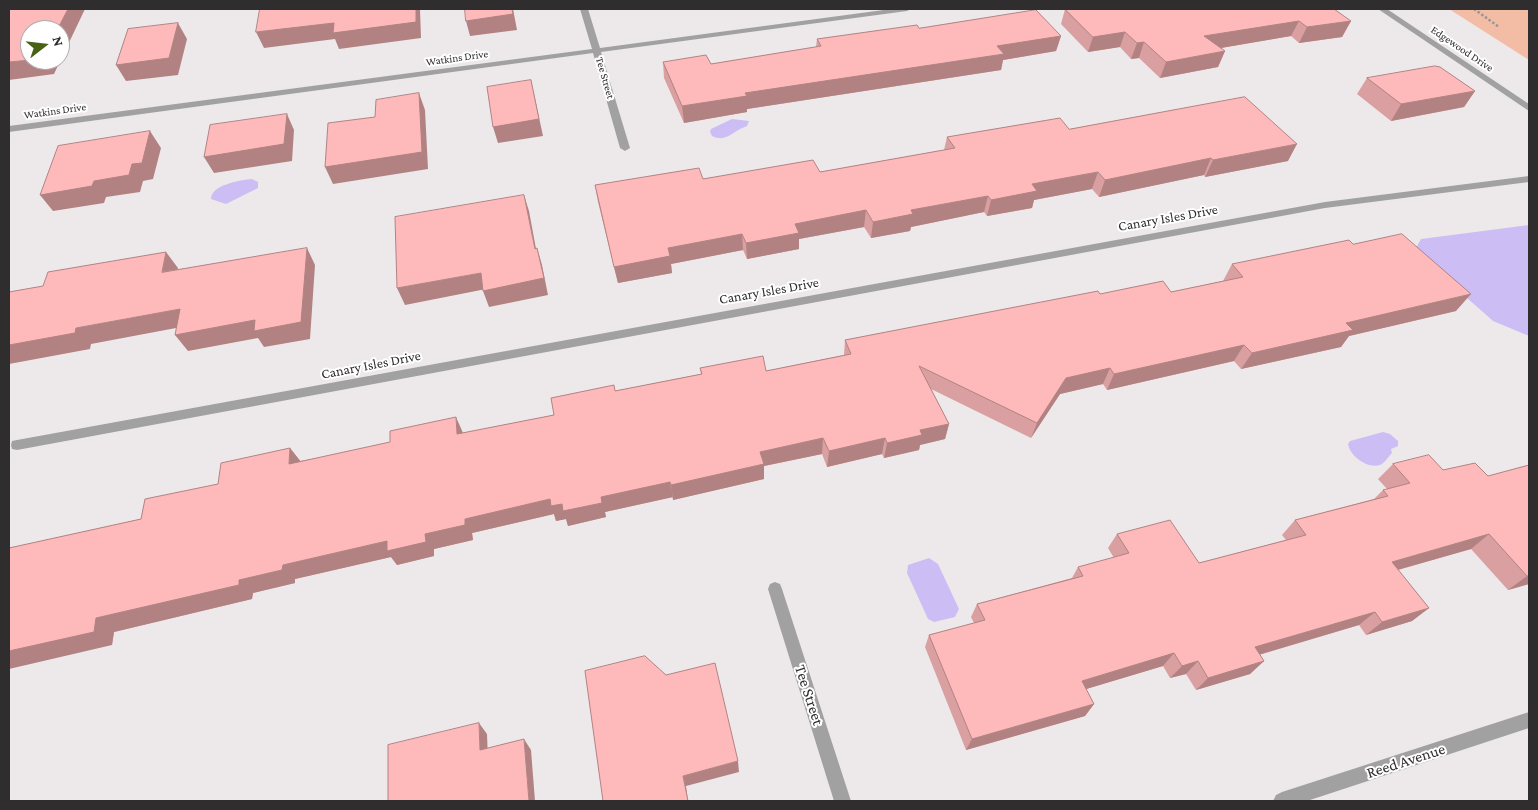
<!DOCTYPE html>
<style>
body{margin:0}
#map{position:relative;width:1538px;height:810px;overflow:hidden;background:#ede9ea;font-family:"Crimson Pro",serif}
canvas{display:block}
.frame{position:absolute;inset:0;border:10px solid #2f2d2e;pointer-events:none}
.north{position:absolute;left:20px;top:20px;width:50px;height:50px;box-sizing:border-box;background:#fff;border:1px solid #acabab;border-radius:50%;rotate:74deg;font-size:14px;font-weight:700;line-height:20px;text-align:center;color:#2f2d2e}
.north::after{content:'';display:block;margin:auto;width:18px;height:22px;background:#476212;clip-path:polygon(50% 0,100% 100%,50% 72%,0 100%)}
</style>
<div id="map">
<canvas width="1538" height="810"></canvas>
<div class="frame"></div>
<div class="north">N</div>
</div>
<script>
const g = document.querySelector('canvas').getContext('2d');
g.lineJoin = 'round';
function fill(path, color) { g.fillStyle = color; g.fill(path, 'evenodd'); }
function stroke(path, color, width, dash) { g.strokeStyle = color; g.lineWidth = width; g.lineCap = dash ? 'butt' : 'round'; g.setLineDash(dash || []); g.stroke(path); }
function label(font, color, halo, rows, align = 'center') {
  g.font = font + ' "Crimson Pro",serif'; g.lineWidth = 4; g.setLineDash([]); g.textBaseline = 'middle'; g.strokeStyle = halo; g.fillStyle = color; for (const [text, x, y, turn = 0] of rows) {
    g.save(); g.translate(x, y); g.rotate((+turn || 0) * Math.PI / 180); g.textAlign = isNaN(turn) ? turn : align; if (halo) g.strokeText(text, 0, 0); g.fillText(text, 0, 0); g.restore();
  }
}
fill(new Path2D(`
 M1449 9H1529V60Z`), '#f3bda5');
fill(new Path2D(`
 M732 119 749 121 747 126C732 131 727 143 712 136L710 132 711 129Z
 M252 179 258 182V188L226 204 211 199C211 185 240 180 252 179Z
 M1529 225V336L1493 321 1414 251 1421 239Z
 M1383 432 1390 434 1398 441V446L1391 449 1392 453C1388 457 1385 463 1380 465 1367 469 1350 456 1348 444L1350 441Z
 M929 558 938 564 959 609 955 617 934 622 928 619 907 573 908 565Z`), '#ccbef5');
stroke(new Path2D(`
 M1474 9 1499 27`), '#989596', 2.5, [2.5, 2]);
fill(new Path2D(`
 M1529 176V182L1325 208 17 450 12 449 11 445 12 441 17 440 1325 202Z`), '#a2a1a2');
fill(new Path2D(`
 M580 9H588L600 48 891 9H911L907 11 601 52 630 148 625 151 620 148 593 53 9 132V126L592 49Z
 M775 582 780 584 782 589 851 801H834L768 589 770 584Z
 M1529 712V728L1307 801H1273L1276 795 1282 792Z`), '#a2a1a2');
fill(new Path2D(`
 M1378 9H1387L1529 104V111Z`), '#a2a1a2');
fill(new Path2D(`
 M1065 9 1351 21 1342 37 1299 43 1291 36 1220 48 1225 51 1218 67 1160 78 1139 58 1131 59 1120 47 1088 52 1061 24Z
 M919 28 1061 36 1056 51 1003 60 1001 70 747 109V112L684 123 664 78 663 62 711 64 816 47 817 39Z
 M1367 78 1475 91 1464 107 1391 121 1357 94Z
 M1069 129 1288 161 1205 177 1204 175 1099 197 1092 189 1034 200 1032 208 987 216 984 212 911 227 910 231 871 238 864 227 799 239V249L747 259 743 250 671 264 672 273 618 283 598 202 595 185 820 172 944 150 947 137Z
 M1353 244 1456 311 1349 336 1341 347 1241 369 1234 361 1107 390 1103 384 1060 394 1031 438 931 389 949 424 945 439 920 445 919 450 884 458 882 454 827 467 822 454 764 466V479L673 500V497L605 512 606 517 568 526 566 519 556 521 554 514 472 533 473 540 434 549V556L397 565 391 557 295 579V583L253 593 252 599 114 632 112 645 9 546 10 548 141 519 218 484 290 448 300 461 463 433 554 415 615 391 701 374 700 368 766 371 844 355 845 340 1100 294 1171 292 1223 281 1232 264Z
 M1393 464 1488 476 1529 465V584L1508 590 1471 549 1398 570 1429 608 1412 621 1366 635 1359 625 1259 655 1264 661 1250 674 1196 690 1186 674 1170 678 1163 666 1086 689 1094 704 1085 716 966 750 925 647 929 635 974 623 971 617 977 604 1072 578 1078 567 1114 558 1108 548 1117 534 1199 563 1286 540 1282 535 1295 520 1374 499 1383 490 1387 489 1378 479Z`), '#daa0a1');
fill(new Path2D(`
 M68 9H85L54 74 9 80V62L30 60H60V30H57Z
 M416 9H420L421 38 339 49 335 39 264 48 256 32Z
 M513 9 517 30 470 36 466 21Z
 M1299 21 1291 36 1198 52 1204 36Z
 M1351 21 1342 37 1299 43 1307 27Z
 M178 23 187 39 178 75 126 81 116 65Z
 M1125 32 1120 47 1088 52 1093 37Z
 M1061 36 1056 51 1003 60 1001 70 747 109V112L684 123 682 106 745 93 997 46Z
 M1144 42 1139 58 1131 59 1137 43Z
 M1225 51 1218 67 1160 78 1166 62Z
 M531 80 543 136 498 143 493 127Z
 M1475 91 1464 107 1391 121 1401 104Z
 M419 93 425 110 428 169 333 184 325 167Z
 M287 114 294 130 292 161 214 173 204 157Z
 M150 131 161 148 153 179 143 181 140 192 106 197 104 203 53 211 40 195 94 181 132 164Z
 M1297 144 1288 161 1205 177 1213 160Z
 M1211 158 1204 175 1099 197 1105 180Z
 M1098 172 1092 189 1034 200 1032 208 987 216 991 200 1032 184Z
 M524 195 529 211 539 265 535 249Z
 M988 196 984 212 911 227 910 231 871 238 873 222 911 210Z
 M866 210 864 227 799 239V249L747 259 746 243 795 224Z
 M742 234 743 250 671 264 672 273 618 283 614 267 668 248Z
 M307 248 315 265 310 339 264 347 258 338 188 351 175 335Z
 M537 248 542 265 548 295 489 307 483 291Z
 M166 252 178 268 174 289 162 272Z
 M481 273 486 289 405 305 397 288Z
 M1471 294 1456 311 1349 336 1341 347 1241 369 1252 353 1346 323Z
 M180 309 192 325 91 344 90 349 9 364V345L76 328Z
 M1244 345 1234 361 1107 390 1114 374Z
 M1110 368 1103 384 1060 394 1031 438 1037 423 1066 378Z
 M456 417 463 433 464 450 457 434Z
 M949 424 945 439 920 445 919 450 884 458 887 443 920 430Z
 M823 438 822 454 764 466V479L673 500 671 485 760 452Z
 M885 438 882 454 827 467 829 451Z
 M290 448 302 463 289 464Z
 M670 482 673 497 605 512 606 517 568 526 566 519 556 521 554 514 472 533 473 540 434 549V556L397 565 391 557 295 579V583L253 593 252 599 114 632 112 645 9 669V651L96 618 239 580 283 565 387 541 425 534 465 519 550 499 562 504 601 497Z
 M1489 534 1471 549 1376 576 1392 562Z
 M1527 576H1529V584L1508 590Z
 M1429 608 1412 621 1366 635 1382 622Z
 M1375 612 1359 625 1241 660 1255 647Z
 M1174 653 1163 666 1073 693 1082 681Z
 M1198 661 1186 674 1170 678 1182 666Z
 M1264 661 1250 674 1196 690 1208 678Z
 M1094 704 1085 716 966 750 972 739Z
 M479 723 487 734 488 760 480 750Z
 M524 739 531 750 535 801H529Z
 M738 761 739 772 686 786 688 801 683 776Z`), '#b28283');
const building = new Path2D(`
 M9 9H68L57 30H30V60L9 62Z
 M260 9H416V22L333 33 334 23 256 32Z
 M465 9H512L513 14 466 21Z
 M1065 9H1334L1351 21 1307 27 1299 21 1204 36 1225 51 1166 62 1144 42 1137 43 1125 32 1093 37Z
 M1036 10 1061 36 997 46 1004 54 745 93 747 96 682 106 663 62 706 55 711 64 821 46 817 39 917 25 919 28Z
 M178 23 169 58 116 65 128 29Z
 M1435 66 1440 67 1475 91 1401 104 1367 78Z
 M531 80 539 119 493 127 487 87Z
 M419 93 422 152 325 167 328 123 375 117 376 100Z
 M1245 97 1297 144 1213 160 1211 158 1105 180 1098 172 1032 184 1037 191 991 200 988 196 911 210 913 214 873 222 866 210 795 224 799 233 746 243 742 234 668 248 670 256 614 267 595 185 699 168 703 179 813 160 820 172 955 148 947 137 1060 118 1069 129Z
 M287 114 284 144 204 157 210 125Z
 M150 131 142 163 132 164 129 175 94 181 92 186 40 195 58 146Z
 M524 195 535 249 537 248 544 278 483 291 481 273 397 288 395 217Z
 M1402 234 1471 294 1346 323 1353 330 1252 353 1244 345 1114 374 1110 368 1066 378 1037 423 919 366 949 424 920 430 922 435 887 443 885 438 829 451 823 438 760 452 764 464 671 485 670 482 601 497 602 503 563 511 562 504 551 506 550 499 465 519V525L425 534 426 542 387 551V541L283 565 282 570 239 580V585L96 618 94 632 9 651V548L141 519 145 499 218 484 221 463 290 448 289 464 390 442V431L456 417 457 434 554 415 551 398 614 385 615 391 702 374 700 368 763 356 766 371 851 354 845 340 1098 291 1100 294 1163 281 1171 292 1243 277 1232 264 1349 240 1353 244Z
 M307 248 301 322 254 331 255 320 175 335 180 309 76 328 75 333 9 345V292L43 286 48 272 166 252 162 272Z
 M1429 455 1443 470 1475 463 1488 476 1529 465V576H1527L1489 534 1392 562 1429 608 1382 622 1375 612 1255 647 1264 661 1208 678 1198 661 1182 666 1174 653 1082 681 1094 704 972 739 929 635 985 620 977 604 1083 576 1078 567 1129 553 1117 534 1170 520 1199 563 1306 535 1295 520 1388 496 1383 490 1410 483 1393 464Z
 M645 656 666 675 715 663 738 761 683 776 688 801H603L585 671Z
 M479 723 480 750 524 739 529 801H388V745Z`);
fill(building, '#febabb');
stroke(building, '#b28283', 1);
label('11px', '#2f2d2e', '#fff', [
 ["Edgewood Drive",1462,49,34],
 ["Watkins Drive",457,58,-8],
 ["Tee Street",605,78,74],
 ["Watkins Drive",55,111,-8]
]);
label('14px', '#2f2d2e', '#fff', [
 ["Canary Isles Drive",1168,218,-10],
 ["Canary Isles Drive",769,291,-10],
 ["Canary Isles Drive",371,365,-11]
]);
label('16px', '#2f2d2e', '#fff', [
 ["Tee Street",809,695,72],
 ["Reed Avenue",1406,761,-18]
]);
</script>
